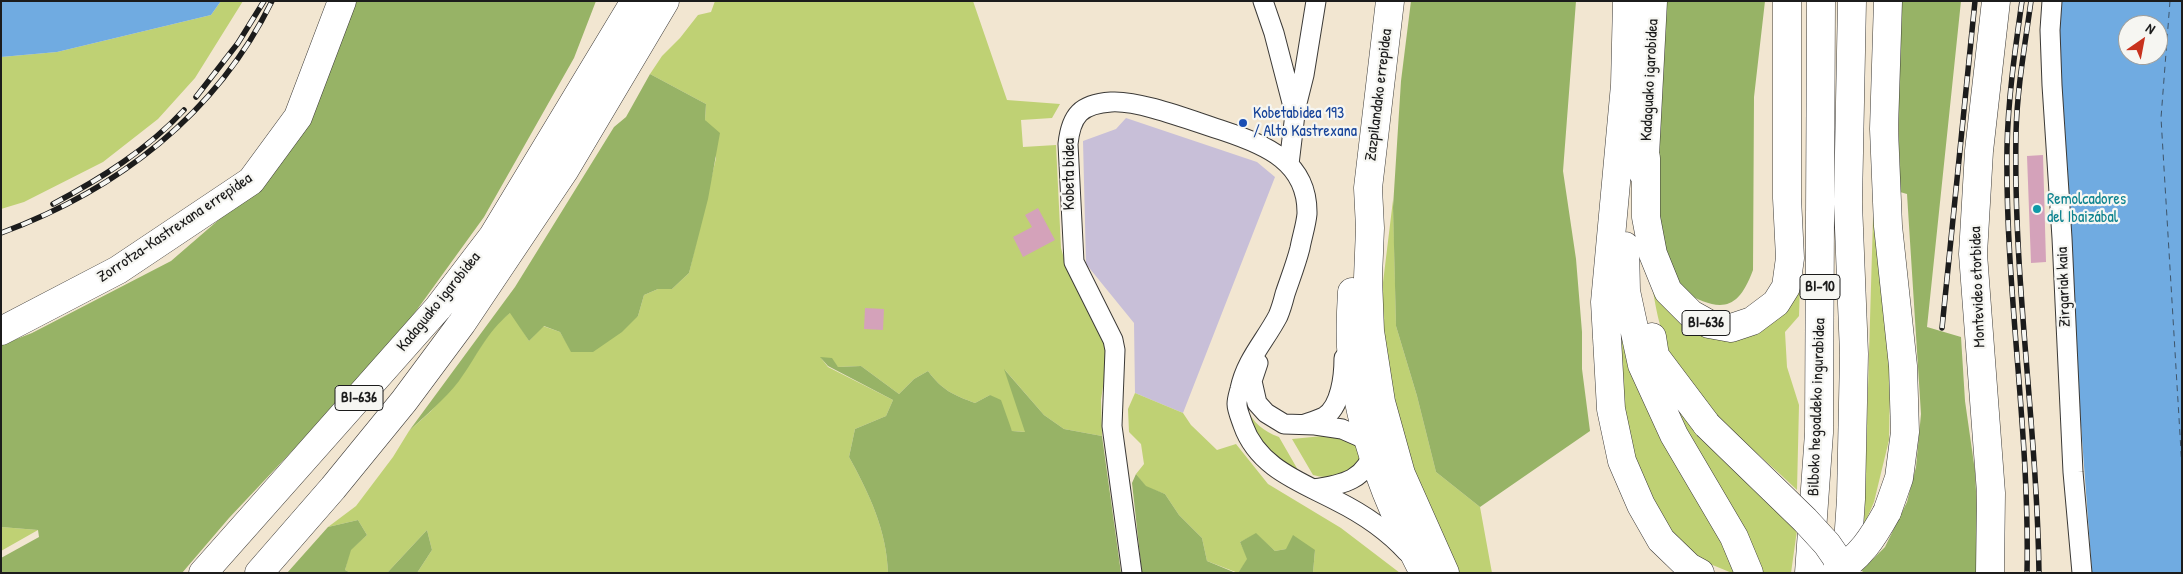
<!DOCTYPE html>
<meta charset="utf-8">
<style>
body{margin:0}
#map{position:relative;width:2183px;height:574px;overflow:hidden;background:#f2e6d1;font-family:"Patrick Hand",sans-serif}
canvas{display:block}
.frame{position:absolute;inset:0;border:2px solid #1c1c1c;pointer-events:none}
.north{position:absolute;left:2118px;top:15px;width:50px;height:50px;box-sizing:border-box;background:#f6f6f2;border:1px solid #9f9f9c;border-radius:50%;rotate:33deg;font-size:14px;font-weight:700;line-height:20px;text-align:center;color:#1c1c1c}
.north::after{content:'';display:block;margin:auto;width:18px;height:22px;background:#c8321e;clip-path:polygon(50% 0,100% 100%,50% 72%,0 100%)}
</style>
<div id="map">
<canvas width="2183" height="574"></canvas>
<div class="frame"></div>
<div class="north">N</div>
</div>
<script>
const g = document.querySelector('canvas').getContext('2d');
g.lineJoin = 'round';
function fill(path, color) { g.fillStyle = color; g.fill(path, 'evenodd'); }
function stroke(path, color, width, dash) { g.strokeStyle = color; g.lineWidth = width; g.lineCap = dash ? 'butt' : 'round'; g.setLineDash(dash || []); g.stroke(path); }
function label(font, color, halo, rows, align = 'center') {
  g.font = font + ' "Patrick Hand",sans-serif'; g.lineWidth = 4.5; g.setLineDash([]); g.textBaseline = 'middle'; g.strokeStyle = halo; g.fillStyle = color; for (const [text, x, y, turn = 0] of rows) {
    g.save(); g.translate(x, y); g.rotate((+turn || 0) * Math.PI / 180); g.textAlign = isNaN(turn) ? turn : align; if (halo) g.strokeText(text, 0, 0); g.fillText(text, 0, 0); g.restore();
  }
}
fill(new Path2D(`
 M1126 118 1257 162 1275 177 1183 413 1135 393 1134 323 1086 264 1083 141 1116 129Z`), '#c8bfd8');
fill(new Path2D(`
 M221 1H243L195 78 158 119 103 162 24 202 1 209V57L57 52 211 15Z
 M715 1H973L1007 100 1060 104 1052 118 1021 120 1023 147 1056 145 1061 248 1067 269 1102 338 1108 353 1101 400 1102 436 1064 429 1044 415 1005 370 1026 432 1012 431 990 395 975 403C953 395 942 390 928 371L914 379 899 394 861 366 838 367 821 358 828 367 893 400 886 416 855 429 849 457C869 493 887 531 888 573H417L432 550 427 530 387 573H351L345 570 350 550 367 535 358 520 328 527 356 506 393 457 409 431 430 412 458 381 495 325 511 312 529 341 543 326 560 332 572 352 638 316 644 295 658 289H672L689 273 716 158 705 120 706 104 650 74 662 56 680 38 698 15 711 12Z
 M1880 196 1890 384 1889 440 1874 502 1864 525 1873 218Z
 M1393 200 1396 326 1417 396 1436 472 1480 507 1492 573H1452L1423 512 1377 332Z
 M1651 279 1717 337 1800 285 1799 316 1785 332 1787 367 1799 405 1797 490C1753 447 1698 409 1670 353 1659 330 1655 303 1651 279Z
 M1616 321 1627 351 1740 573H1732L1698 559 1678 541 1653 506 1636 471 1622 416Z
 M1655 376 1797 530 1791 573H1756Z
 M1135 393 1183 413 1191 425 1217 450 1236 444 1268 484 1341 528 1400 573H1313L1315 550 1286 549 1275 551 1256 534 1240 542 1248 559 1238 573 1207 561 1202 538 1179 515 1165 494 1146 487 1136 474 1144 464 1141 444 1129 432 1128 409Z
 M1246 407C1253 423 1263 431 1279 437L1298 470 1279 459 1258 441Z
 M1333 435 1357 444 1363 454C1354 473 1333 481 1313 475L1292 439Z
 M1 527 38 530 1 551Z`), '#bfd174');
fill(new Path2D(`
 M355 1H596L574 58 484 217 390 347 229 518 182 573H1V558L39 537 38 530 1 527V345L32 333 171 261 237 204 287 156 310 114Z
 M1411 1H1576L1563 171 1576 259 1582 332V369L1590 431 1480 507 1436 472 1417 396 1396 326 1393 207 1401 81Z
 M1666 1H1765L1754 97 1753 270C1737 314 1718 311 1682 291L1659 231 1656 185Z
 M1900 1H1961L1927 327 1961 337 1965 401 1975 471 1980 573H1863L1862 570 1885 547 1907 502 1916 467 1921 414 1907 194 1900 192 1898 95Z
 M650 74 706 104 705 120 720 133 708 199 689 273 672 289H658L644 295 638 316 622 332 593 352H571L560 332 544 326 529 341 510 313C486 333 477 356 459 381 445 399 426 415 409 431L515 287 614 127 626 117Z
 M820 357 832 358 838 367 861 366 899 394 914 379 928 371C942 390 953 395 975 403L990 395 1001 400 1012 431 1025 432 1004 369 1044 415 1064 429 1102 436 1121 573H888C887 531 869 493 849 457L855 429 886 416 893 400 828 366Z
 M1136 474 1146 486 1165 494 1179 515 1202 538 1207 561 1236 573H1142L1132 483Z
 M358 520 367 535 351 550 345 570 351 573H287L328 527Z
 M427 530 432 550 417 573H387Z
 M1256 533 1275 551 1286 549 1293 535 1315 550 1313 573H1238L1247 559 1240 542Z`), '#97b366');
fill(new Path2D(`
 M1 1H221L211 15 57 52 1 57Z
 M2058 1H2182V573H2092L2067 237ZM2128 25H2158V55H2128Z`), '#70abe1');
stroke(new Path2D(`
 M2170 1 2161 118 2182 468`), '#3e556b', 1, [6, 5]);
fill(new Path2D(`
 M2043 155 2046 262 2031 263 2027 156Z
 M1038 208 1055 240 1023 257 1013 237 1032 227 1025 215Z
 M865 308 884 309 883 330 864 329Z`), '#d4a2ba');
const street = new Path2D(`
 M1263 1 1274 33 1295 114 1289 164
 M2052 1 2050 30 2052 85 2062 238 2073 472 2082 573
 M1295 111 1304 75 1316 1
 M1258 363 1252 381 1257 403 1266 413 1284 424 1315 425 1342 429 1374 443
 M1305 424C1311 422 1318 420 1324 417 1341 407 1344 375 1344 358
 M1313 489C1342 485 1368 480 1374 447
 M1132 573 1112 426 1115 350 1113 340 1074 262 1068 144C1071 115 1081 104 1111 102 1140 100 1195 122 1224 131 1266 145 1308 162 1307 214 1306 225 1302 237 1300 248 1296 264 1290 279 1285 294 1283 302 1281 309 1278 316 1265 341 1246 360 1240 389 1239 393 1237 399 1237 404 1237 410 1241 419 1243 425 1258 468 1301 482 1337 501 1363 514 1387 530 1407 552`);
const secondary = new Path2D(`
 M1390 1 1368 188 1370 228 1368 278 1370 331 1381 402 1401 474 1445 573
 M1352 292C1351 314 1349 336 1352 357 1360 434 1388 505 1424 573
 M1 331 118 270 251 181 298 117 342 1`);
const primary = new Path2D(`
 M1990 573 1991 493 1973 254 1979 151 1996 1`);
const highway = new Path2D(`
 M1627 1 1625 85 1605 302 1611 409 1622 461 1641 505 1661 540 1689 567 1700 573
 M1646 158V217L1653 254 1668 291 1691 314 1709 324 1731 328 1752 321 1776 303 1786 287 1790 258 1787 198V1
 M1644 175 1653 1
 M1625 246 1626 291 1642 365 1674 435 1734 537 1749 573
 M1652 337 1655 356 1707 425
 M1887 512 1899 478 1905 432 1903 366 1888 226 1884 129 1888 1
 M203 573 438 308 493 236 635 1
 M259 573 333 488 404 401 462 323 564 171 665 1
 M1809 573 1819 433 1821 1
 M1846 573 1851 499 1854 354 1848 203 1852 1`);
stroke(street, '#3c3a37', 21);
stroke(secondary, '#3c3a37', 29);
stroke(primary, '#3c3a37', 29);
stroke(highway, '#3c3a37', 29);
stroke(street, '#fff', 19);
stroke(secondary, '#fff', 28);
stroke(primary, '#fff', 28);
stroke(highway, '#fff', 28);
const rail = new Path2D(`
 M2022 1C2015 50 2008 99 2007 148 2005 290 2030 431 2027 573
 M2031 1C2025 45 2017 89 2016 133 2013 280 2037 426 2039 573
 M196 97 238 43 264 1
 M53 204C100 179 147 150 184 110
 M1 233C117 190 216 115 272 1
 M1942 328 1975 1`);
stroke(rail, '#1c1c1c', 5.5);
stroke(rail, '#f6f6f2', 4, [11]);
const highwayBridge = new Path2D(`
 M1707 425 1805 520 1827 544 1847 573
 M1835 573C1861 556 1872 539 1887 512`);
stroke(highwayBridge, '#3c3a37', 29, []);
stroke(highwayBridge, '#fff', 28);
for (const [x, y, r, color] of [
 [1243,123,5,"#1a4fb4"],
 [2037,209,5,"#0f9aa8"]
]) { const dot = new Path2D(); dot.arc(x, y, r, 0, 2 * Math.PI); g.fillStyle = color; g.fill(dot); stroke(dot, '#f6f6f2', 2); }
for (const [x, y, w] of [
 [1820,287,40],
 [1706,323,48],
 [359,398,48]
]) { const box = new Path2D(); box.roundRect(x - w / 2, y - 12.5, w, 25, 4); g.fillStyle = '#f6f6f2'; g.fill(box); stroke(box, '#1c1c1c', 1); }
label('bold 15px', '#1c1c1c', null, [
 ["BI-10",1820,287],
 ["BI-636",1706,323],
 ["BI-636",359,398]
]);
label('16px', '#1c1c1c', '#f6f6f2', [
 ["Kadaguako igarobidea",1650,80,-87],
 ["Zazpilandako errepidea",1379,95,-83],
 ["Kobeta bidea",1070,174,-90],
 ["Zorrotza-Kastrexana errepidea",175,228,-34],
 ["Montevideo etorbidea",1978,287,-92],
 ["Zirgariak kaia",2064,287,-92],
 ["Kadaguako igarobidea",439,302,-51],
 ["Bilboko hegoaldeko ingurabidea",1817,407,-88]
]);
label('16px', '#164399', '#f6f6f2', [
 ["Kobetabidea 193",1253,114],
 ["/ Alto Kastrexana",1253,132]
], 'left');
label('16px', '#0d838f', '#f6f6f2', [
 ["Remolcadores",2047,200],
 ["del Ibaizábal",2047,218]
], 'left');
</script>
